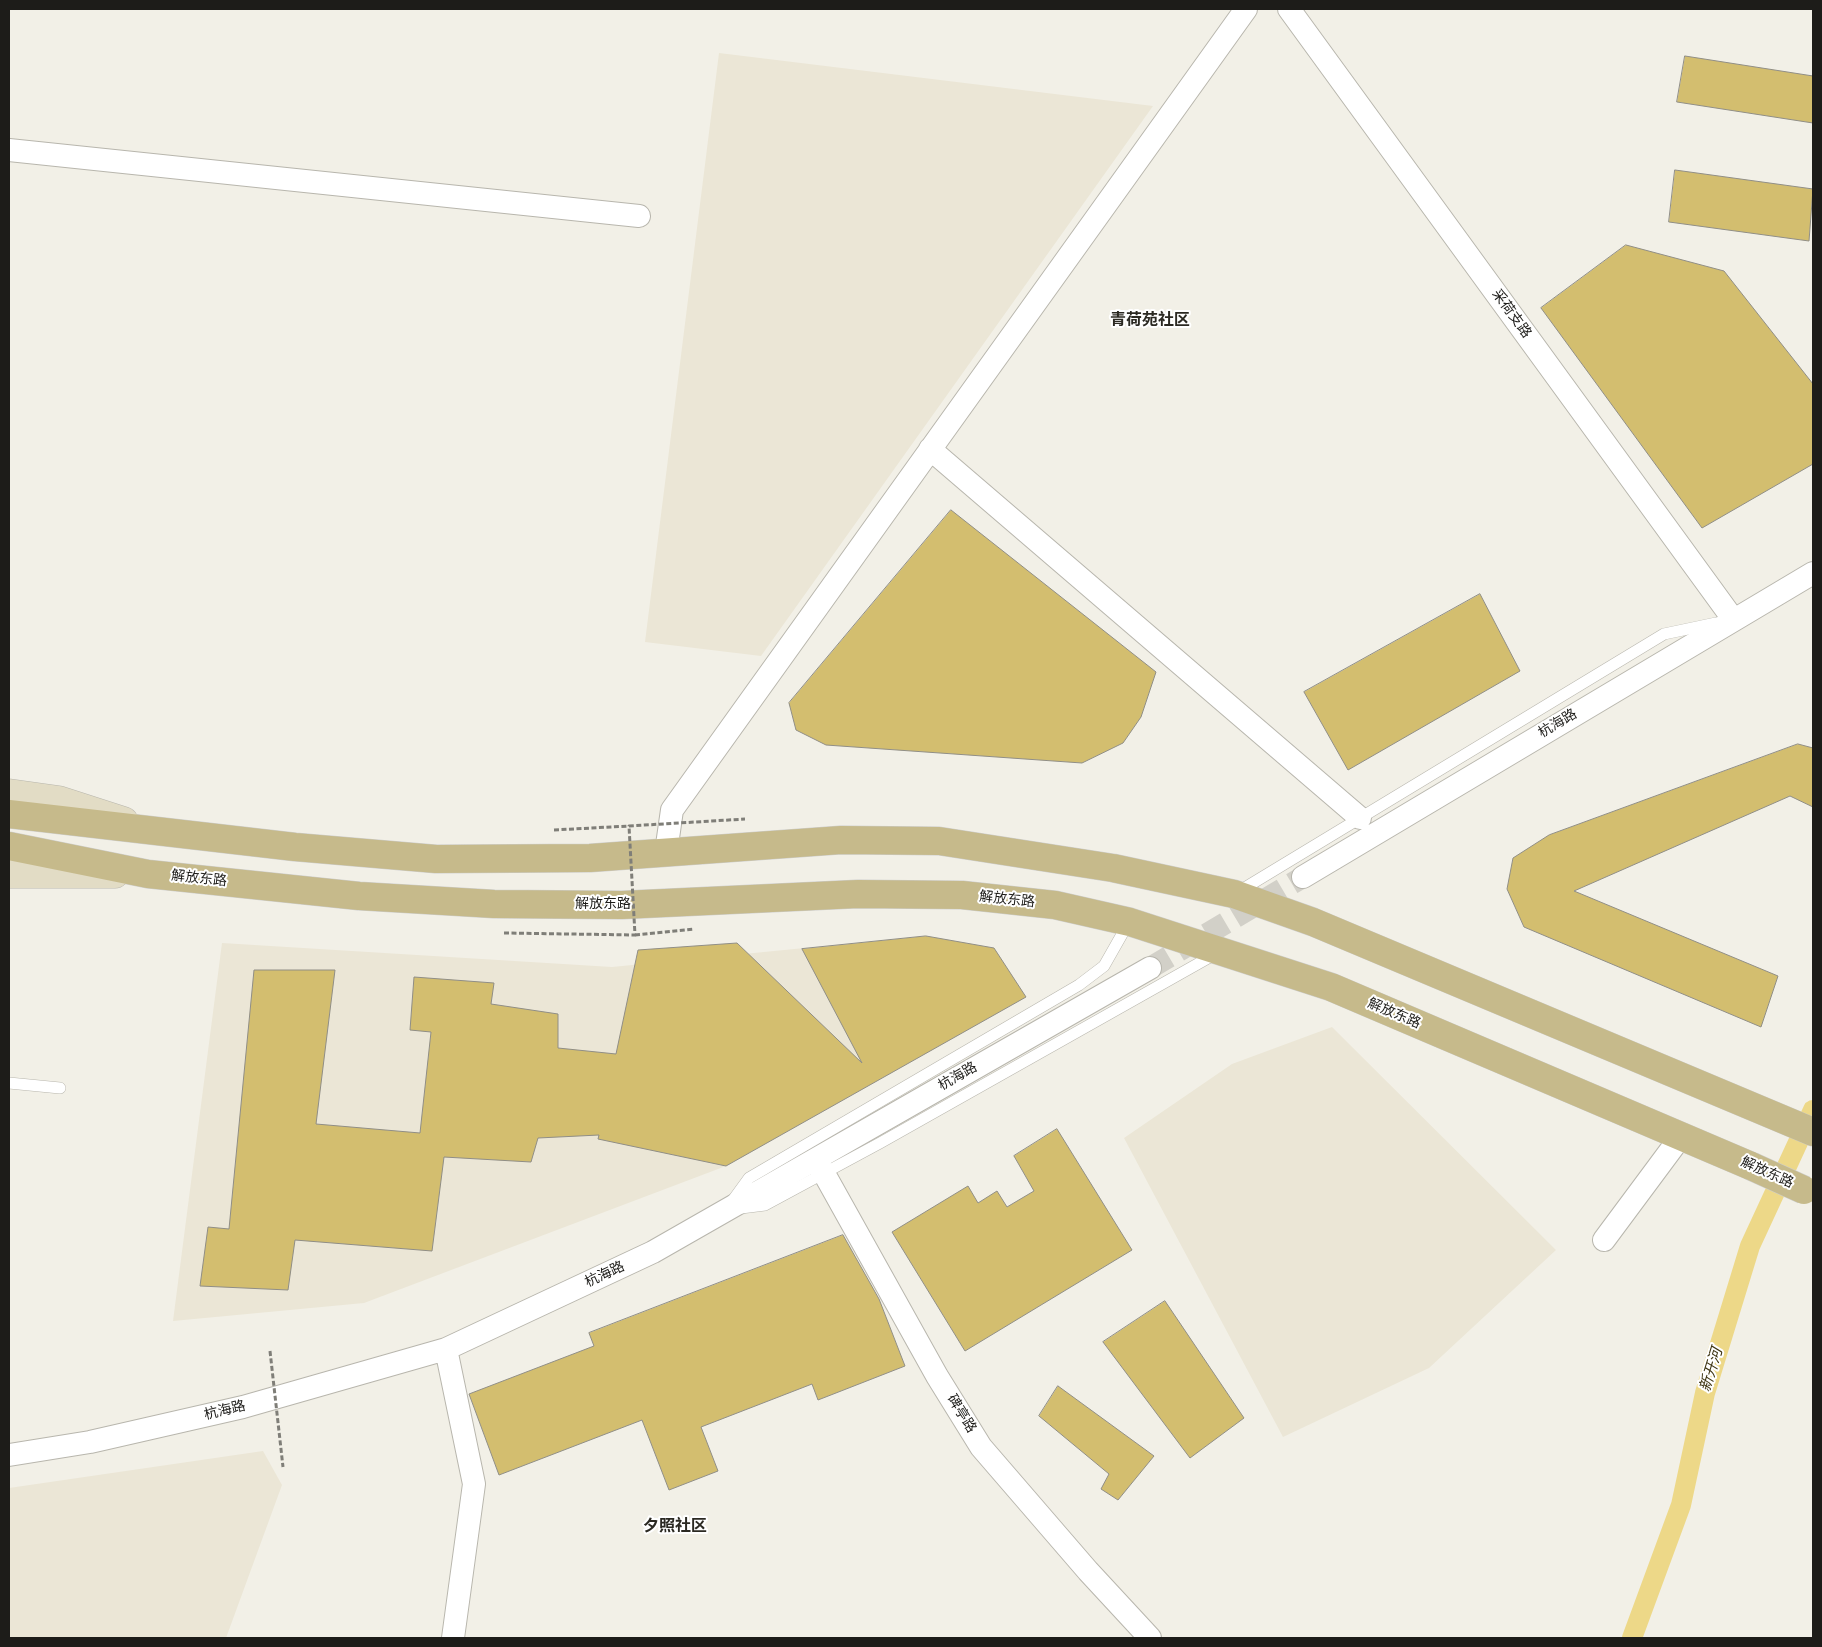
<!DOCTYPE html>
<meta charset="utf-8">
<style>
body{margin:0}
#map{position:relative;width:1822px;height:1647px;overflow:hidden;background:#f2f0e7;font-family:Roboto,sans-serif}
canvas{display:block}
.frame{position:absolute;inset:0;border:10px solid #1d1c19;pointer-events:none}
</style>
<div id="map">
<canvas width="1822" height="1647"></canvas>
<div class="frame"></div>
</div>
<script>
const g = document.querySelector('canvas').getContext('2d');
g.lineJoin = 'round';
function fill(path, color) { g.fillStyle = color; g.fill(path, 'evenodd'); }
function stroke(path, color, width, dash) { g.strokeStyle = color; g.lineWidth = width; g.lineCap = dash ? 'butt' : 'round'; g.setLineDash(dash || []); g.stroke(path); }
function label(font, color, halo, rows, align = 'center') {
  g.font = font + ' Roboto,"Noto Sans SC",sans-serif'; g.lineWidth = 4; g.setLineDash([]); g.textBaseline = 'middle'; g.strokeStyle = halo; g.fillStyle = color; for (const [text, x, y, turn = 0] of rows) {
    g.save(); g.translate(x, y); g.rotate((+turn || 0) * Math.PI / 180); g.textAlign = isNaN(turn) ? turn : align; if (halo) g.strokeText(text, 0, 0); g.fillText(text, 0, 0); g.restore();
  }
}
fill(new Path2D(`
 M719 53 1153 106 761 656 645 642Z
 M926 936 1026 997 726 1166 364 1303 173 1321 222 943 612 967Z
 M1332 1027 1556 1250 1429 1368 1283 1437 1124 1138 1232 1064Z
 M263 1451 282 1485 226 1638H9V1488Z`), '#ebe6d6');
stroke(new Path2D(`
 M1632 1638 1681 1505 1705 1393 1750 1246 1813 1110`), '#edd888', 20);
const building = new Path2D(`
 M1685 56 1813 76V123L1677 102Z
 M1675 170 1813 189 1809 241 1669 222Z
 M1626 245 1724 271 1813 384V464L1702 528 1541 308Z
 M951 510 1156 672 1141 717 1123 743 1082 763 826 745 796 730 789 703Z
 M1480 594 1520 671 1348 770 1304 692Z
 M1798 744 1813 748V807L1790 796 1574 891 1778 976 1761 1027 1524 927 1507 889 1513 858 1549 835Z
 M926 936 994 948 1026 997 726 1166 598 1139 599 1135 538 1138 531 1162 444 1157 432 1251 295 1240 288 1290 200 1286 208 1227 229 1229 254 970H335L316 1124 420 1133 431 1032 410 1030 414 977 494 983 491 1004 558 1014V1048L616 1054 638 950 737 943 862 1063 802 949Z
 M1057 1129 1132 1250 965 1351 892 1232 968 1186 978 1203 997 1191 1007 1207 1034 1191 1014 1156Z
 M843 1235 879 1299 905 1366 818 1400 812 1384 701 1427 718 1471 669 1490 642 1420 499 1475 469 1394 594 1346 589 1333Z
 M1165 1301 1244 1418 1190 1458 1103 1342Z
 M1058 1386 1154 1456 1118 1500 1101 1489 1109 1474 1039 1416Z`);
fill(building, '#d3be6f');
stroke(building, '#908e86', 1);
stroke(new Path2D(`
 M1150 968 1303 877`), '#d2d0c8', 22, [22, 11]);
const lane = new Path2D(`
 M1238 892 1664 634 1716 623
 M9 1083 60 1088
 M733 1200 749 1178 1079 985 1104 966 1129 922
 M741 1208 765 1205 880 1143 1217 953`);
const street = new Path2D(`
 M1289 9 1733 619
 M9 150 639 216
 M930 449 1360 818
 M666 852 672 810 1246 9
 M1303 877 1813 573
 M816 1159 937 1376 981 1447 1088 1571 1150 1638
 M1604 1240 1682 1135
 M446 1349 474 1484 453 1638
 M9 1455 90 1442 243 1407 446 1349 653 1252 1150 968`);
const secondary = new Path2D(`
 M9 793 59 800 124 821
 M9 874H115`);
const primary = new Path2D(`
 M9 814 295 847 436 859 590 858 841 840 939 841 1113 868 1234 894 1313 922 1813 1132
 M9 846 148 874 359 896 494 904 622 905 858 894 962 895 1055 905 1130 922 1331 987 1751 1166`);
stroke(lane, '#b8b6ad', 12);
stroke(street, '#b8b6ad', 24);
stroke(secondary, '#b8b6ad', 29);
stroke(primary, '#cdcdcc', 29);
stroke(new Path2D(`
 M554 830 629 826
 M635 935 694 929`), '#7f7e78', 3, [5, 2.5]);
stroke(lane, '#fff', 11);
stroke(street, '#fff', 22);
stroke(secondary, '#e2dcc5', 28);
stroke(primary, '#c6ba8b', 28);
const primaryBridge = new Path2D(`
 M1751 1166 1804 1190`);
stroke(primaryBridge, '#cdcdcc', 29, []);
stroke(new Path2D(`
 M504 933 635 935 629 826 745 819
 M270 1351 283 1467`), '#7f7e78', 3, [5, 2.5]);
stroke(primaryBridge, '#c6ba8b', 28);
label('14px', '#1d1c19', '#fff', [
 ["采荷支路",1511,314,54],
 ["杭海路",1558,724,-31],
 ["解放东路",199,879,6],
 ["解放东路",1007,900,6],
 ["解放东路",603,904],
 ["解放东路",1394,1014,23],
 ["杭海路",958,1077,-30],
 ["解放东路",1767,1173,24],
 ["杭海路",605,1275,-25],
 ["杭海路",225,1411,-13],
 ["碑亭路",961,1414,58]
]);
label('italic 15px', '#3e3512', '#fff', [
 ["新开河",1712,1370,-73]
]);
label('bold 16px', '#2b2922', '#fff', [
 ["青荷苑社区",1150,321],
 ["夕照社区",675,1527]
]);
</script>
